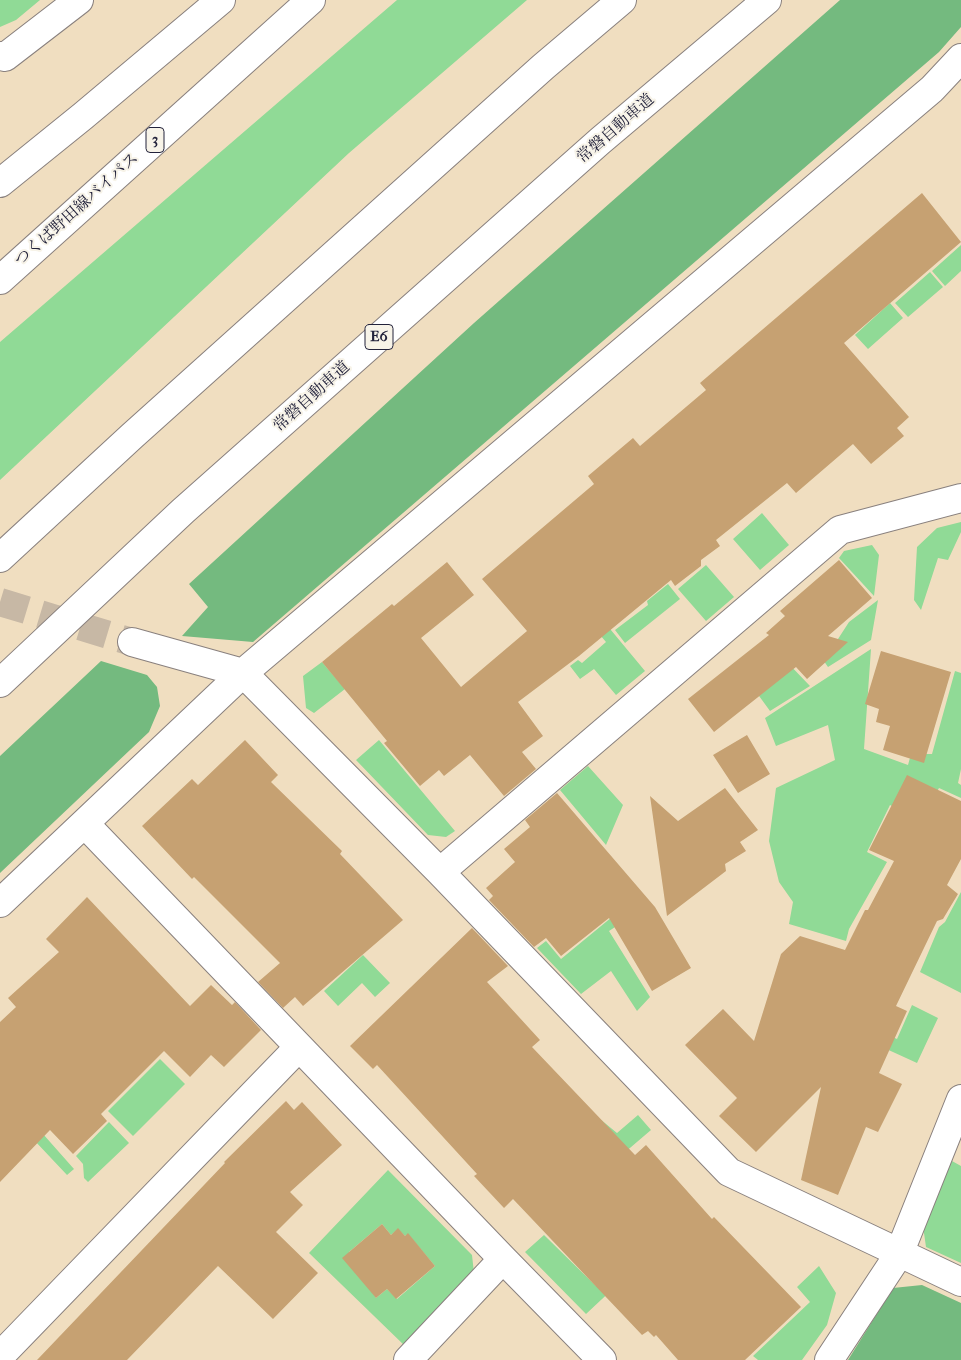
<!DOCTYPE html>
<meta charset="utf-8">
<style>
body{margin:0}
canvas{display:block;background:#f0dec0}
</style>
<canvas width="961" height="1360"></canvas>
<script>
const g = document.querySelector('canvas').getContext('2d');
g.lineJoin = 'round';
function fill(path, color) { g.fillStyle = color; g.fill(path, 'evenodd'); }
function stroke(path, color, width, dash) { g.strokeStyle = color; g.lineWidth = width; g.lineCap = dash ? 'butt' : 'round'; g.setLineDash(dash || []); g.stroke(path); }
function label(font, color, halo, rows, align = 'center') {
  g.font = font + ' "IM FELL French Canon","Noto Serif JP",serif'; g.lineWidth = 4; g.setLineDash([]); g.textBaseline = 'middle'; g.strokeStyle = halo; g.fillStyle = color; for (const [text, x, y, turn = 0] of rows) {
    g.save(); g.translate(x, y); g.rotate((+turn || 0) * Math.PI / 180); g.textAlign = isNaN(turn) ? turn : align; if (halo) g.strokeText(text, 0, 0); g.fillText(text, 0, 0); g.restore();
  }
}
fill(new Path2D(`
 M0 0H40L16 20 0 27Z
 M397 0H527L349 153 0 480V342Z
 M961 245V271L945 286 932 271Z
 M930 272 943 287 908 317 895 303Z
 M890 303 903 318 868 349 855 335Z
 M762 513 789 545 760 570 733 539Z
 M961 522V532L948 560 938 558 921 610 914 600 917 547 937 528Z
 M872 545 879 555 874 596 839 558 844 551Z
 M706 565 734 597 706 621 678 589Z
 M668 584 680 599 625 643 615 630 648 605 647 601Z
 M581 594 645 671 616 695 594 669 580 679 570 666 578 660 582 663 606 642 572 602Z
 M878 600 871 640 828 667 819 654 838 639 849 622Z
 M871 649 864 749 908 765 911 754H932L955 671 961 673V769L958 783 961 785V798L939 788 929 806 908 814 890 805 867 852 887 862 849 929 846 941 789 924 793 902 779 882 769 841 776 788 835 760 828 725 776 746 765 718Z
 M785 660 810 686 770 711 746 678Z
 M322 662 345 689 314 713 306 708 303 676Z
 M379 740 455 831 446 837 428 835 356 760Z
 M588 766 623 805 606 845 560 790Z
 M961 892V993L920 972 939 927 945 922Z
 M638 912 609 931 650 997 637 1011 611 971 581 994 537 948 546 941 561 959 612 917Z
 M363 955 390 983 375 997 362 983 338 1006 324 991Z
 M912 1005 938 1018 917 1063 882 1047 888 1035 897 1039Z
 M160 1059 185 1084 133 1136 108 1111Z
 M638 1115 651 1130 603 1171 600 1119 617 1133Z
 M109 1122 129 1143 88 1182 84 1178 83 1164 76 1156Z
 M18 1123 43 1134 74 1169 67 1175Z
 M952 1161 961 1166V1263L926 1247 923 1226Z
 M388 1170 472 1255 474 1273 406 1347 309 1253ZM382 1224 391 1235 398 1229 405 1236 408 1234 435 1266 397 1299 387 1289 376 1298 349 1252Z
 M544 1235 596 1286 617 1285 586 1314 525 1252Z
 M819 1266 836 1293 827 1325 802 1360H758L753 1356 810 1302 797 1287Z`), '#90da96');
fill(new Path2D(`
 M840 0H961V27L939 52 253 642 182 636 208 607 189 584 474 323Z
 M101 661 147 675 157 687 160 706 149 732 0 873V756Z
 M922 1285 961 1303V1360H848L893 1288Z`), '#74ba7f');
fill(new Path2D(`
 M922 193 961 242 844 343 909 417 897 428 904 436 871 464 853 444 796 493 787 483 716 540 720 546 701 560V566L675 586 671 580 579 656 518 702 543 736 522 752 536 769 504 796 470 755 444 776 439 770 420 786 384 743 387 741 322 662 392 604 394 606 447 562 474 595 421 638 461 687 527 631 482 579 594 484 588 476 633 438 640 446 706 390 700 383Z
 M839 560 872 598 828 636 848 642 807 679 796 667 714 732 688 699 769 635 766 633 785 616 780 611Z
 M881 651 951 672 924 763 883 750 890 726 876 722 879 709 865 704Z
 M747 735 770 774 738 793 713 755Z
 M245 740 278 775 271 782 342 851 340 854 403 920 303 1006 295 997 283 1008 258 982 280 963 194 877 192 879 142 826 192 779 198 785Z
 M907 775 961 801V859L947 885 958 894 943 919 937 921 896 1006 907 1011 879 1073 902 1084 878 1132 866 1127 838 1195 801 1180 821 1087 756 1152 719 1116 737 1098 685 1045 723 1009 754 1041 781 954 800 936 845 950 865 910H868L894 861 869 850Z
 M725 788 758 830 740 842 746 851 725 864 726 871 667 916 650 796 678 821Z
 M557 793 655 907 691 968 652 991 609 918 561 956 546 938 534 947 489 900 493 896 486 888 515 862 504 849 530 827 525 820Z
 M87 897 190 1006 211 985 232 1005 235 1002 261 1030 224 1067 211 1055 190 1077 164 1051 101 1114 107 1121 73 1154 50 1130 0 1182V1022L16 1007 8 998 59 952 46 939Z
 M472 928 508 966 487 982 540 1040 532 1047 635 1155 646 1145 712 1219 714 1217 801 1307 745 1360H678L656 1335 654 1337 648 1331 642 1335 513 1199 504 1208 474 1176 477 1174 377 1065 373 1069 350 1046Z
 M286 1101 294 1110 302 1102 342 1145 290 1192 303 1205 276 1232 318 1273 273 1319 218 1266 127 1360H37L225 1163 224 1162Z
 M382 1224 391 1235 398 1228 405 1236 408 1233 435 1266 396 1299 387 1289 376 1298 342 1258Z`), '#c6a172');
stroke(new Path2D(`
 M0 602 132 642`), '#c7b8a5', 28, [28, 14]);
const minor = new Path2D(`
 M0 56 5 57 79 0
 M132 642 243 673 440 872 729 1172 961 1282
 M85 824 503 1259 602 1360
 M440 872 840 530 961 498
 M0 903 243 673 932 89 961 58
 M0 1356 299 1047
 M408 1360 503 1259
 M829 1360 899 1254 961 1099`);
const major = new Path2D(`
 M0 183 83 116 221 0
 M0 280 311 0`);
const highway = new Path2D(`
 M0 558 132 436 543 67 622 0
 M0 683 183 511 600 141 767 0`);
stroke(minor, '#89807e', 30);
stroke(major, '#89807e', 30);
stroke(highway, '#89807e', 30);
stroke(minor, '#fff', 28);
stroke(major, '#fff', 28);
stroke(highway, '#fff', 28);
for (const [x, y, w] of [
 [155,140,18],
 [379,337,28]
]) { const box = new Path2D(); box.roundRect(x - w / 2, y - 12.5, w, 25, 4); g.fillStyle = '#f7f3e8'; g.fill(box); stroke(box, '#22223b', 1); }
label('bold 15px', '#22223b', null, [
 ["3",155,140],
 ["E6",379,337]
]);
label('16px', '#22223b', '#f7f3e8', [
 ["常磐自動車道",616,129,-41],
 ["つくば野田線バイパス",77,210,-42],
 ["常磐自動車道",312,397,-42]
]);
</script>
